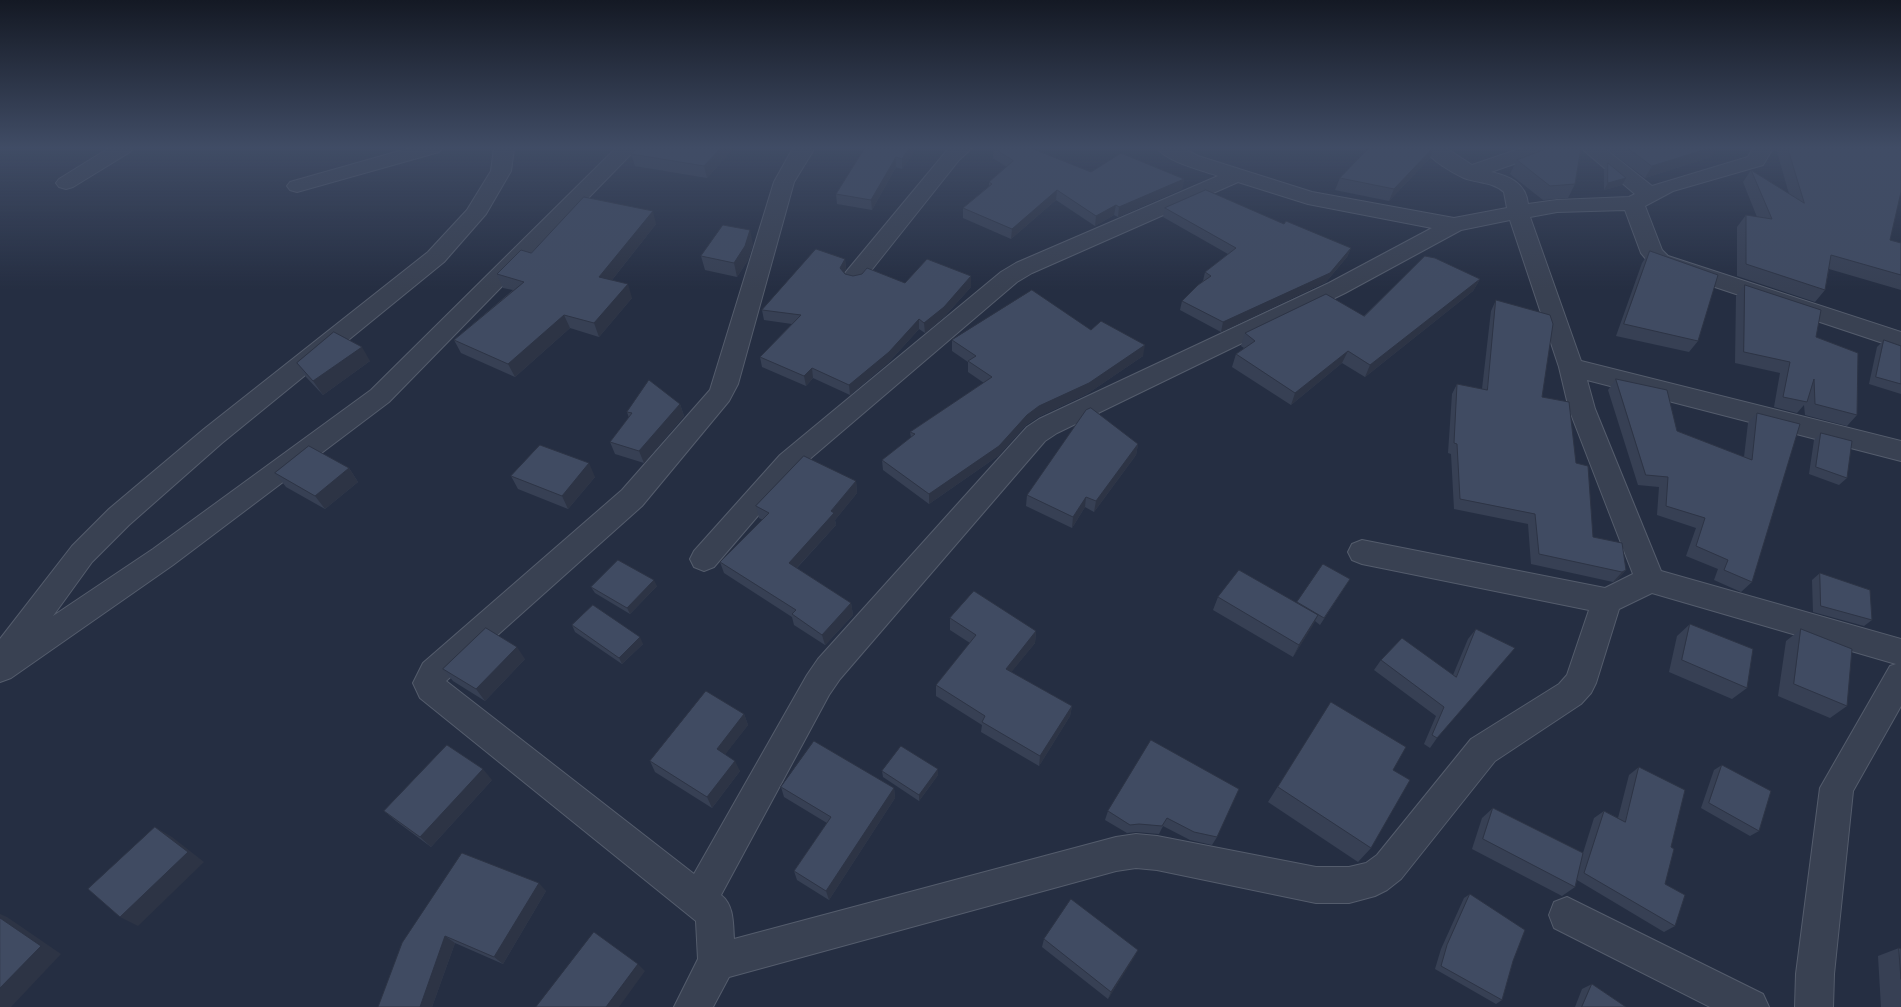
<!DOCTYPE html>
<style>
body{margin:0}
canvas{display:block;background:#252e42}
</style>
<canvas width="1901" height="1007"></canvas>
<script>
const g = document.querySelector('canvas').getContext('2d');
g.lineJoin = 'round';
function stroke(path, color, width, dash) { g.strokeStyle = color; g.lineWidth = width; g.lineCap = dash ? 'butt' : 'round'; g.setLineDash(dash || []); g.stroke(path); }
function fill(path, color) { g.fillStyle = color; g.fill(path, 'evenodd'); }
const minor = new Path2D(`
 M109 148H133L130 152 73 187 66 189 59 187 56 183 59 179Z
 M410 148H442L439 152 297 192 290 190 287 186 290 182Z
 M494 148H514L511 171 486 214 444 262 222 443 129 525 92 562 53 616 153 549 371 390 616 148H637L389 402 173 565 11 678 0 682V639L72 546 109 509 204 429 428 252 467 210 491 171Z
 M793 148H813V151L794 182 738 384 729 401 642 506 446 681 694 874 807 675 818 659 1027 427 1039 419 1329 283 1432 228 1308 204 1238 182 1032 273 1017 282 798 469 714 567 704 571 694 567 690 559 694 551 780 455 1001 272 1016 263 1218 176C1202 170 1167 162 1157 148H1183L1198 156 1312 192 1454 218 1507 208 1504 192C1494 182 1477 183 1464 178 1451 172 1431 160 1423 148H1446L1472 165 1522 148H1551L1548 152 1491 172C1509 176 1526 183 1528 204L1557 200 1629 197 1635 194 1581 148H1604L1652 186 1748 157 1753 148H1773L1763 165 1673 191 1645 206 1662 250 1668 256 1901 332V349L1652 266 1641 253 1625 210 1557 212 1530 217 1581 361 1901 441V461L1587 380 1595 409 1661 571 1901 639V706L1853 791 1834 974 1833 1007H1795L1796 974 1820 788 1890 666 1896 664 1652 593 1619 609 1596 683 1591 693 1581 704 1495 761 1401 879 1387 890 1375 896 1349 903H1316L1157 870 1136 868 1116 871 729 977 713 1007H674L698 959 696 921 420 698 413 683 423 663 622 490 710 390 774 182ZM1510 220 1559 367 1569 409 1633 574 1605 588 1362 540 1352 544 1348 552 1352 560 1362 564 1589 610 1567 675 1559 684 1471 739 1377 855 1366 863 1349 867H1316L1157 836 1136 834 1116 837 734 939C733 923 734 905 721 895L829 695 840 679 1045 441 1057 433 1345 293 1461 230Z
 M949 148H972L959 160 862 282 854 284 846 282 843 277 846 272Z
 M1567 897 1763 994 1769 1007H1710L1554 928 1549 915 1554 902Z`);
stroke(minor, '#545c6c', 2);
fill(minor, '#394152');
fill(new Path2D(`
 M637 148H734L707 178 635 166 631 154Z
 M865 148H917L902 169 896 167 872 210 837 204 836 194Z
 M994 148 1091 172 1184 179 1182 189 1118 217 1114 215 1095 226 1056 200 1011 239 963 218V208L989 186V182L1007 167 993 158Z
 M1433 148H1434L1430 158 1389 201 1335 190 1340 178Z
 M1606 148H1717L1711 157 1645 178Z
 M1776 148H1901L1890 240 1901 243V290L1829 269 1825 290 1815 302 1737 276V227L1746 215 1757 217 1743 182 1751 170 1789 194Z
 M1517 160 1575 184 1568 198 1543 200 1510 174Z
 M1608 163 1622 185 1604 190V170Z
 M1165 208 1351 248 1347 257 1326 282 1221 332 1180 310 1182 301 1203 281 1205 272 1228 254 1163 217Z
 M656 224 612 280 632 298 599 337 570 328 515 377 461 353 454 340 513 290 503 288 497 274 531 253Z
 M753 244 748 260 737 277 705 270 701 256Z
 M1650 251 1698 341 1689 352 1616 336 1642 263Z
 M845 259 846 269 844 273 853 276 905 283 971 287 944 317 925 333 919 329 889 362 850 395 813 378 806 386 762 367 760 357 792 324 764 320 762 310Z
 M1480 279 1473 291 1365 377 1342 363 1291 405 1232 367 1236 354 1244 348 1241 346 1245 333 1364 316Z
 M1745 285 1816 337 1857 415 1847 426 1805 415 1804 405 1797 413 1774 407 1780 373 1735 363 1736 296Z
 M1496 300 1542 397 1576 463 1593 537 1626 570 1617 580 1613 582 1531 564 1528 524 1454 509 1451 454 1448 453 1452 394 1457 384 1482 389 1491 311Z
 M1091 330 1143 356 1087 394 1038 417 1026 425 998 456 929 504 883 470 882 460 911 438 910 432 984 383 968 372V362L952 351V340Z
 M1884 340 1901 346V394L1869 384 1877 347Z
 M370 361 323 395 306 377 297 363Z
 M1616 379 1677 431 1744 457 1748 423 1757 413 1752 582 1741 592 1714 580 1718 569 1686 556 1696 528 1657 515 1659 487 1638 485 1608 390Z
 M680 404 684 416 644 463 615 454 610 442 629 418 627 412Z
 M1821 433 1847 478 1839 485 1809 474 1814 440Z
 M1138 444 1136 455 1094 512 1085 507 1072 528 1026 506 1027 495Z
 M349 468 358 482 325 509 286 487 275 473Z
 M511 476 595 477 568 509 518 489Z
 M856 481 857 493 835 520 836 525 797 568 851 603 853 615 825 645 794 625 792 617 724 573 720 562 763 520 759 518 756 506Z
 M1820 573 1872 620 1864 626 1813 612 1812 580Z
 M1350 579 1320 625 1315 621 1293 657 1213 610 1218 597 1297 603Z
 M657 586 630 614 595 593 591 587Z
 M950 618 1036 631 1035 643 1011 672 1072 706 1070 716 1039 766 981 732 982 725 936 696V685L970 643 950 630Z
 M1690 624 1747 688 1732 699 1669 672 1677 636Z
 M572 625 643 644 622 664 575 632Z
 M1476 629 1437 738 1430 748 1424 744 1436 716 1374 670 1381 660 1453 675 1468 639Z
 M1801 629 1847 706 1830 718 1778 696 1786 641Z
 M525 659 485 701 453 681 443 669Z
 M1331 702 1393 770 1371 848 1358 862 1268 802Z
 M744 714 748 725 725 754 740 771 712 808 655 772 650 761Z
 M1151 740 1217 837 1212 845 1190 840 1163 826 1159 834 1136 832 1127 833 1105 820 1108 811Z
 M1722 765 1759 831 1750 836 1701 808 1714 770Z
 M1639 767 1671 847 1665 884 1675 926 1664 932 1577 880 1575 887 1562 896 1472 849 1482 818 1493 808 1583 853 1594 818 1604 811 1618 818 1629 775Z
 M882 771 938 775 919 801 883 777Z
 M492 780 431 847 396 821 384 811Z
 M781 787 894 788 895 798 829 900 797 880 794 871 827 823 784 797Z
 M462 853 546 891 503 964 455 943 432 1007H378Z
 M1470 894 1513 961 1502 1000 1496 1004 1435 969 1441 949 1464 898Z
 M1044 939 1138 950 1108 999 1042 947Z
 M1899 948 1901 949V1007H1881L1878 956Z
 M1592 984 1626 1007H1575L1582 989Z`), '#374054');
fill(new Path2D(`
 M721 148H734L707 178 704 166Z
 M909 148H917L902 169V159Z
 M1433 148H1434L1430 158 1389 201 1394 189Z
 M1710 148H1717L1711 157 1645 178 1652 166Z
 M896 157V167L872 210 871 200Z
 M1626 178 1622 185 1604 190 1608 183Z
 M1184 179 1182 189 1118 217 1119 207Z
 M1057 190 1056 200 1011 239 1012 229Z
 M1116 205 1114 215 1095 226 1096 216Z
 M653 211 656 224 604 290 599 277Z
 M750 230 753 244 748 260 737 277 734 263Z
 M1351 248 1347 257 1326 282 1221 332 1223 322Z
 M845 259 846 269 841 278 840 268Z
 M971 276V287L944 317 925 333 924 323Z
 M1480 279 1473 291 1365 377 1370 365Z
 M628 284 632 298 599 337 594 323Z
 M564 315 570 328 515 377 508 364Z
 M919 319V329L889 362 850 395 849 385Z
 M1145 345 1143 356 1087 394 1038 417 1026 425 998 456 929 504V494L1027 415 1039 406Z
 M362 347 370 361 323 395 313 381Z
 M1348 351 1342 363 1291 405 1295 393Z
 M812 368 813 378 806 386 804 376Z
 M680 404 684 416 644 463 639 451Z
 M1138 444 1136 455 1094 512 1096 501Z
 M589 463 595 477 568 509 562 496Z
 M349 468 358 482 325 509 315 496Z
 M856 481 857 493 835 520 836 525 791 574 789 563Z
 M1086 497 1085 507 1072 528 1073 517Z
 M1626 570 1617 580 1613 582 1622 572Z
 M654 580 657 586 630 614 627 608Z
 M851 603 853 615 825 645 822 635Z
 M1318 615 1312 627 1293 657 1299 645Z
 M1036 631 1035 643 1005 680 1006 669Z
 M640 637 643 644 622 664 619 658Z
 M517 647 525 659 485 701 476 689Z
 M1072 706 1070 716 1039 766 1040 756Z
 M744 714 748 725 721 760 717 749Z
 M735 761 740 771 712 808 707 797Z
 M483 769 492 780 431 847 420 837Z
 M938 769V775L919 801V795Z
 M894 788 895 798 829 900 826 891Z
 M155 827 172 837 204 862 138 926 120 917Z
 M539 883 546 891 503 964 494 957Z
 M0 914 7 917 61 954 11 1007H0Z
 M445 936 455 943 432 1007H420Z
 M1138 950 1134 958 1108 999 1111 992Z
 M638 964 645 971 619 1007H606Z`), '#2d3445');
const building = new Path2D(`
 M637 148H721L704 166 631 154Z
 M865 148H909L902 159 896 157 871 200 836 194 859 157Z
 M994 148H1031L1091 172 1121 153 1184 179 1119 207 1116 205 1096 216 1057 190 1012 229 963 208 992 184 989 182 1013 161Z
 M1369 148H1433L1394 189 1340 178Z
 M1549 148H1581L1575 184 1550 186 1517 160Z
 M1628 148H1710L1652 166Z
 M1788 148H1901V192L1890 240 1901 243V275L1831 255 1825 290 1746 264V215L1772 219 1751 170 1804 203Z
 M1608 163 1626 178 1608 183Z
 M1206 190 1284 224 1286 221 1351 248 1330 273 1223 322 1182 301 1198 285 1211 276 1205 272 1236 248 1165 208Z
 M584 197 653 211 599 277 628 284 594 323 564 315 508 364 454 340 524 282 497 274 521 250 531 253Z
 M723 225 750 230 745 246 734 263 701 256Z
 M816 249 845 259 840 268 845 274 853 276 862 274 867 268 905 283 927 259 971 276 944 307 924 323 919 319 889 352 849 385 812 368 804 376 760 357 801 315 762 310Z
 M1650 251 1718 275 1698 341 1624 324Z
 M1425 256 1435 258 1480 279 1370 365 1348 351 1295 393 1236 354 1255 341 1245 333 1326 294 1364 316Z
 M1745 285 1821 310 1816 337 1858 353 1857 415 1815 404 1814 379 1807 402 1783 397 1790 362 1744 352Z
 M1032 290 1091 330 1101 321 1145 345 1089 383 1039 406 1027 415 999 446 929 494 882 460 915 434 910 432 992 377 968 361 976 356 952 340Z
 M1496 300 1550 315 1553 324 1542 397 1569 402 1576 463 1588 466 1593 537 1622 543 1626 570 1622 572 1539 554 1535 514 1460 499 1457 444 1454 443 1457 384 1487 390Z
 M334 332 362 347 313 381 297 363Z
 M1884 340 1901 346V384L1876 377Z
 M1616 379 1667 390 1677 431 1752 460 1757 413 1800 424 1752 582 1724 570 1728 560 1696 546 1705 518 1666 506 1668 477 1646 475Z
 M649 380 680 404 639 451 610 442 632 413 627 412Z
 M1091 408 1138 444 1096 501 1086 497 1073 517 1027 495 1086 410Z
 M1821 433 1852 441 1847 478 1816 467Z
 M540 445 589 463 562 496 511 476Z
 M309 446 349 468 315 496 275 473Z
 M804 456 856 481 831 511 834 513 789 563 851 603 822 635 792 614 796 610 720 562 769 513 756 506Z
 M618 560 654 580 627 608 591 587Z
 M1323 564 1350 579 1324 618 1297 602Z
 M1239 570 1318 615 1299 645 1218 597Z
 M1820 573 1870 590 1872 620 1821 606Z
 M974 591 1036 631 1006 669 1072 706 1040 756 982 722 985 716 936 685 976 635 950 618Z
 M593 605 640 637 619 658 572 625Z
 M1690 624 1753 649 1747 688 1682 660Z
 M486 628 517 647 476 689 443 669Z
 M1476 629 1515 648 1437 738 1432 735 1444 707 1381 660 1402 638 1456 677Z
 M1801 629 1852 649 1847 706 1794 684Z
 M706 691 744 714 717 749 735 761 707 797 650 761Z
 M1331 702 1406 747 1393 770 1410 780 1371 848 1278 787Z
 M1151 740 1239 789 1217 837 1194 832 1167 818 1162 826 1139 824 1130 825 1108 811Z
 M814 741 894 788 826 891 794 871 831 817 781 787Z
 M447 745 483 769 420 837 384 811Z
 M901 746 938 769 919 795 882 771Z
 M1722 765 1771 791 1759 831 1709 803Z
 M1639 767 1685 790 1671 847 1674 849 1665 884 1685 895 1675 926 1584 873 1604 811 1625 822Z
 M1493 808 1583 853 1575 887 1483 839Z
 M155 827 188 852 120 917 88 889Z
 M462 853 539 883 494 957 445 936 420 1007H378L402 943Z
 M1470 894 1525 930 1513 961 1502 1000 1441 966 1447 945Z
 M1071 899 1138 950 1111 992 1044 939Z
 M0 918 41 946 0 988Z
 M594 932 638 964 606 1007H536Z
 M1899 948 1901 949V979Z
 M1592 984 1626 1007H1582Z`);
fill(building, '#404b62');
stroke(building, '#2d3445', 1);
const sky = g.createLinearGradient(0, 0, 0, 289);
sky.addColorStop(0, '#141924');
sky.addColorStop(0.51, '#404c65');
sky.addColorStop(1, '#404c6500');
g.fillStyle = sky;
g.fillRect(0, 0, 1901, 289);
</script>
